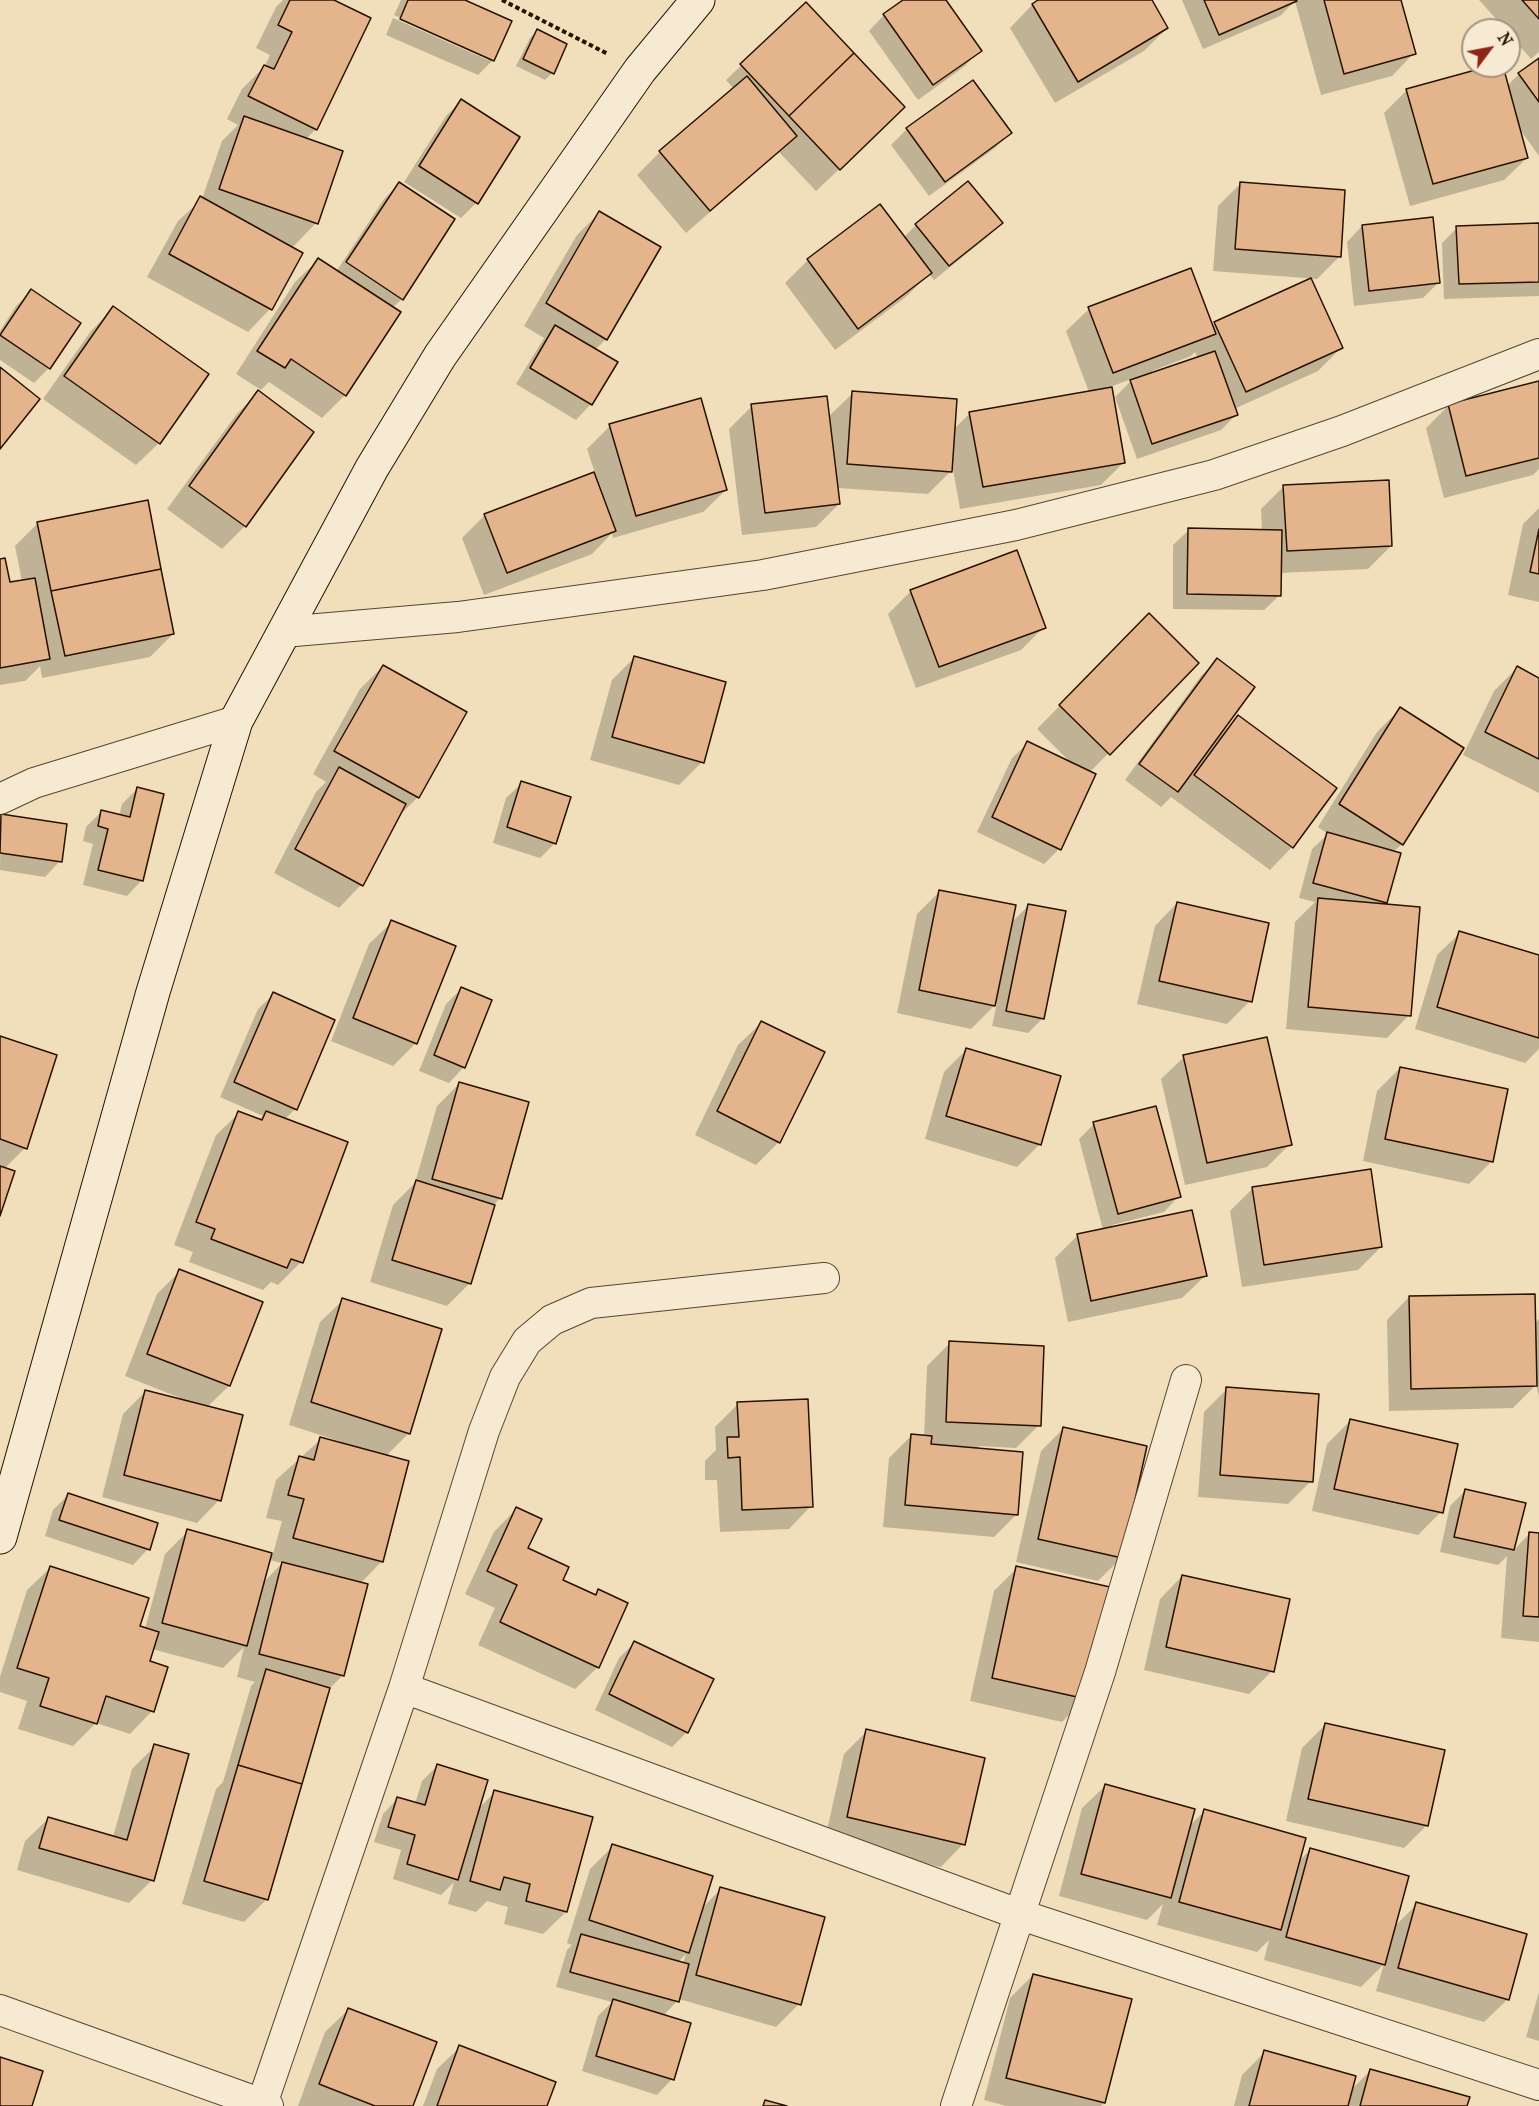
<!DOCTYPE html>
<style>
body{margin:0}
#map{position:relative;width:1539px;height:2106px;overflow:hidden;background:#f1dfbb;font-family:"IM FELL French Canon",serif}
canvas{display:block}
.north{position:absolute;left:1461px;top:18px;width:60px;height:60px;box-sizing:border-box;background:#f6ead3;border:2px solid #a4937f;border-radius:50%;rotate:58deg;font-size:16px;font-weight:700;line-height:24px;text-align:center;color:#281100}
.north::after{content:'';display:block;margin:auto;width:21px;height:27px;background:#8f2418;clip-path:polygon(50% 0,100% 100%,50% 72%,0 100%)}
</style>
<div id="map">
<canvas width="1539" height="2106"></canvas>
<div class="north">N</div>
</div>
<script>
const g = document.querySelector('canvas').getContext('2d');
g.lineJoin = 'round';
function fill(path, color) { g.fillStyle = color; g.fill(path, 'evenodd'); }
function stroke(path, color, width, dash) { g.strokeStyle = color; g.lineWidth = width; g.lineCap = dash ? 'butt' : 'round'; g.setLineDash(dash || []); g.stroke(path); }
fill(new Path2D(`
 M283 0H331L316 129 305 140 316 223 292 248 301 253 270 309 248 332 147 277 178 221 202 199 222 141 238 125 227 119 242 89 265 66 270 55 256 48 276 7Z
 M401 0H461L493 60 478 75 386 35 393 18 488 60V57L394 15Z
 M906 0H944L980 50 965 66 918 100 869 31 884 15Z
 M1041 0H1150L1167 28 1144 51 1055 103 1010 28 1032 5Z
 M1182 0H1400L1414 53 1392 76 1321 95 1295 1 1280 16 1203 49Z
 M1479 0H1539V52L1531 59 1509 34V30H1506Z
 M806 4 881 130 816 191 779 152 686 233 637 175 660 152 734 89 726 80Z
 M537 31 552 73 545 80 516 66 530 38Z
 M1539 60V156L1519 128 1527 158 1504 180 1410 206 1384 113 1407 90 1496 66H1501L1507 86 1519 74Z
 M972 82 1010 133 995 148 929 196 891 145 907 129Z
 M461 101 518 137 476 203 461 218 404 182 446 116Z
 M1241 183 1340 256 1317 279 1213 271 1218 206Z
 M399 184 402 299 392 308 345 395 322 418 269 382 261 390 236 374 295 282 318 260 336 272 384 199Z
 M880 206 903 238 916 225 1001 223 986 238 934 280 929 274 907 296 835 350 785 283 808 260Z
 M599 213 606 339 595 350 616 362 591 404 576 420 516 384 544 338 524 326 577 235Z
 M1539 224V296L1444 299 1442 243 1457 228Z
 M1362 226 1438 283 1423 298 1354 306 1347 242Z
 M32 291 49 368 34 383 0 360V331L16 306Z
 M114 308 159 443 136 465 43 399 91 331Z
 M1089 309 1211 326 1215 323 1341 348 1318 371 1234 409 1236 415 1221 430 1137 459 1115 397 1134 378 1110 387 1124 462 1101 485 960 509 953 469 928 494 837 488 839 504 816 527 742 535 729 429 752 406 828 417 853 393 953 430 970 413 1089 392 1066 331ZM1195 352 1198 358 1153 374 1152 371 1191 356Z
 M1539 386V469L1533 475 1444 498 1426 428 1449 405Z
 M258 392 245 526 222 549 167 509 236 415Z
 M610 426 726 490 703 512 613 538 612 533 592 554 484 595 462 538 485 515 595 473 587 449Z
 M1284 486 1391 546 1368 569 1280 573V595L1264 610 1173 609V545L1189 530 1262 531 1261 509Z
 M1539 508V602L1508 595 1523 524Z
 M38 523 173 634 150 657 42 678 40 666 25 681 0 685V561L9 584 22 581 15 546Z
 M911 591 1044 627 1021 650 916 688 888 614Z
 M1149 615 1197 663 1090 772 1059 849 1044 864 977 832 1012 758 1028 743 1072 764 1037 729Z
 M635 657 702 762 679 785 590 760 612 680Z
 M1217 660 1218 735 1219 736 1238 717 1292 847 1270 870 1171 797 1161 807 1125 780 1201 676Z
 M383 666 418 797 397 818 361 885 339 908 274 873 316 792 326 782 313 774 360 689Z
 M1517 668 1539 679V793L1463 755 1494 691Z
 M1400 709 1402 844 1393 852 1386 902 1383 905 1409 1015 1387 1038 1286 1029 1295 922 1315 902 1299 898 1312 849 1328 834 1318 827 1377 732Z
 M522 783 555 843 540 858 493 843 506 798Z
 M137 789 142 880 127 896 83 885 93 844 83 841 86 827 101 812 119 816 122 804Z
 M1 815 60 861 45 877 0 870Z
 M940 891 1011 923 1029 905 1043 1018 1028 1033 992 1026 997 1003 971 1029 897 1013 917 914Z
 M1177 903 1250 1001 1227 1024 1137 1004 1155 926Z
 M392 922 416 1043 393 1066 331 1041 369 944Z
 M1460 933 1539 957V1049L1525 1063 1415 1029 1437 955Z
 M461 989 464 1067 449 1083 419 1071 446 1004Z
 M274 994 295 1109 284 1120 301 1262 278 1285 271 1282 263 1290 189 1262 193 1252 174 1245 216 1135 239 1113 259 1120 263 1116 220 1097 258 1009Z
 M761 1023 779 1142 756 1165 695 1135 738 1045Z
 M0 1038 25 1148 4 1169 0 1211Z
 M967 1049 1040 1144 1017 1167 925 1139 944 1072Z
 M1184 1057 1290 1144 1267 1167 1185 1185 1161 1079Z
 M1400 1068 1492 1161 1469 1184 1363 1161 1377 1091Z
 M460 1083 500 1198 493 1206 470 1283 447 1306 370 1282 393 1205 415 1183 437 1106Z
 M1094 1124 1179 1196 1164 1212 1112 1225 1113 1228 1205 1276 1182 1298 1068 1322 1055 1258 1077 1236 1103 1230 1079 1139Z
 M1253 1188 1381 1247 1358 1270 1242 1287 1230 1211Z
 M180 1271 229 1386 207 1407 219 1500 197 1523 102 1497 123 1414 146 1391 180 1400V1398L125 1376 157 1294Z
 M1409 1297 1534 1324 1539 1319V1396L1536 1385 1513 1408 1389 1411 1387 1320Z
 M343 1300 409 1433 386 1456 382 1561 360 1584 343 1675 327 1691 267 1899 244 1922 182 1904 216 1789 223 1782 251 1686 255 1682 237 1677 244 1647 223 1668 152 1649 148 1662 152 1711 130 1734 96 1723 73 1746 18 1729 27 1701 0 1692V1677L27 1590 50 1568 138 1627 145 1629 165 1554 188 1531 273 1554 282 1521 266 1518 276 1480 321 1439 341 1444 342 1442 289 1425 320 1322ZM269 1560 282 1563 263 1583Z
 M950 1343 1039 1425 1016 1448 978 1446 1017 1514 994 1537 883 1527 889 1458 912 1435 924 1437 927 1366Z
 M1227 1389 1311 1481 1288 1504 1198 1497 1204 1412Z
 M738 1404 811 1506 789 1529 720 1532 717 1480H705V1461L716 1450 715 1427Z
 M1350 1421 1441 1512 1418 1535 1312 1511 1327 1444Z
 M1064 1428 1121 1558 1098 1581 1016 1562 1041 1451Z
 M1465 1491 1524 1504 1513 1551 1529 1534 1539 1535V1642L1501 1638 1507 1556 1498 1565 1440 1552 1450 1506Z
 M68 1495 148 1549 133 1565 45 1536 53 1510Z
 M516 1509 526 1549 561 1581 593 1596 598 1591V1667L575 1689 478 1645 495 1608 465 1594 494 1532Z
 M1017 1568 1085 1699 1062 1722 970 1701 994 1591Z
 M1182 1576 1272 1671 1249 1694 1144 1670 1160 1599Z
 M634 1643 687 1732 672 1747 595 1710 619 1658Z
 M1325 1725 1427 1825 1404 1848 1286 1821 1302 1748Z
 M867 1731 963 1844 941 1867 825 1839 844 1754Z
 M155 1746 152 1880 129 1903 17 1870 25 1841 48 1819 113 1837 132 1769Z
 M437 1766 478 1809 495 1792 566 1912 543 1934 504 1924 508 1907 487 1901 476 1912 448 1904 454 1882 441 1895 393 1879 401 1850 374 1842 383 1814 398 1798 415 1804 422 1781Z
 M1105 1786 1189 1826 1205 1811 1298 1862 1310 1850 1393 1928 1417 1904 1525 1935 1507 2000 1484 2022 1376 1991 1384 1964 1361 1987 1264 1960 1269 1940 1257 1952 1157 1925 1163 1904 1147 1920 1059 1896 1082 1808Z
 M613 1846 702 1908 721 1889 799 2004 776 2027 679 1999 663 2016 672 2079 657 2095 582 2071 598 2016 612 2002 556 1987 567 1950 572 1945 567 1943 590 1869ZM686 1954 683 1963 678 1962Z
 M1033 1975 1104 2103 1101 2106H1006L984 2100 1010 1998Z
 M1539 1992V2041L1526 2037Z
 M348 2010 411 2106H298L325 2032Z
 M460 2047 545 2106H423L437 2069Z
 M1265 2052 1350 2091 1370 2071 1466 2106H1234L1242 2075Z`), '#0003');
const building = new Path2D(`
 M290 0H334L371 18 317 130 248 96 264 65 274 69 292 32 278 25Z
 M408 0H465L512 21 494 61 400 19Z
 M903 0H946L982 51 933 85 883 14Z
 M1038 0H1152L1168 28 1078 82 1032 4Z
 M1204 0H1296L1297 1 1219 35Z
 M1324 0H1401L1416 54 1344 74Z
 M1522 0H1539V19Z
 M806 2 854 53 789 116 740 64Z
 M537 29 567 44 554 74 523 59Z
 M854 53 905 107 840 170 789 116Z
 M1539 58V102L1518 73Z
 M1490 66H1503L1528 158 1433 184 1406 89Z
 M747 76 797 136 710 211 659 151Z
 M973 80 1012 133 945 182 906 128Z
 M461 99 520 137 478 204 419 166Z
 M244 116 343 151 318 224 219 189Z
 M968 181 1003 223 949 266 915 224Z
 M399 182 455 219 403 300 346 262Z
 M1240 182 1345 190 1341 257 1235 249Z
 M200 196 303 253 272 310 169 254Z
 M880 204 932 273 858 329 807 259Z
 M599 211 661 247 607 340 546 303Z
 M1433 217 1440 283 1369 291 1362 225Z
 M1539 223V282L1459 284 1456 226Z
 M318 258 401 312 346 396 291 359 285 368 257 351Z
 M1191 268 1216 334 1113 373 1088 307Z
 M1311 278 1343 348 1246 392 1214 322Z
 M31 289 81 323 50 369 0 335Z
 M113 306 209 374 160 444 64 376Z
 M555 325 618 362 592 405 530 368Z
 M1215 351 1238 415 1152 444 1130 380Z
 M0 367 40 399 0 449Z
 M1539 381V458L1466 476 1448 404Z
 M1112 387 1125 463 983 487 969 412Z
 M258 390 314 432 246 527 189 486Z
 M852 391 957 399 952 472 847 464Z
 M827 396 840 504 765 513 751 404Z
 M701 398 727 490 636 516 609 424Z
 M594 472 616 531 507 573 484 514Z
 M1389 480 1392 546 1287 551 1283 485Z
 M148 500 161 569 51 591 37 522Z
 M1188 528 1282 530 1281 596 1187 594Z
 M1539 529V574L1530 572Z
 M1017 550 1046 628 939 667 910 590Z
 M5 558 10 582 35 578 50 659 0 668V559Z
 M161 569 174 634 65 656 51 591Z
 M1149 613 1199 663 1110 755 1059 705Z
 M634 656 726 682 704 763 612 737Z
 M1217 658 1255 687 1178 792 1139 764Z
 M383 665 467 712 419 798 334 751Z
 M1517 666 1539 678V759L1485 732Z
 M1400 707 1464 748 1403 845 1339 804Z
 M1238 715 1337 788 1293 848 1194 775Z
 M1027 741 1096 774 1061 850 992 817Z
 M339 767 406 804 363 886 295 849Z
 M521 781 571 797 556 844 507 827Z
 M137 787 164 794 143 881 98 870 108 829 98 826 101 810 130 817Z
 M1 814 67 824 62 862 0 853Z
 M1327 832 1401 853 1387 903 1313 883Z
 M939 890 1016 905 995 1006 919 990Z
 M1318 898 1420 907 1411 1016 1308 1007Z
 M1177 902 1269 923 1252 1002 1159 981Z
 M1028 904 1066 911 1044 1019 1006 1011Z
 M391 920 456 946 417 1044 353 1018Z
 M1459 931 1539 955V1038L1437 1007Z
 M461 987 492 1000 465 1068 434 1055Z
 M273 992 335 1020 297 1110 234 1082Z
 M761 1021 825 1052 780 1143 717 1111Z
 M0 1036 57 1055 27 1149 0 1139Z
 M1267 1037 1292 1145 1207 1163 1183 1055Z
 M966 1048 1061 1076 1041 1145 946 1116Z
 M1400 1067 1508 1089 1493 1162 1385 1139Z
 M459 1082 529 1102 502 1199 432 1179Z
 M1156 1106 1181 1197 1118 1214 1093 1122Z
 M238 1111 262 1120 266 1111 348 1142 303 1263 291 1259 287 1268 211 1239 215 1229 196 1222Z
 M0 1166 15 1171 0 1216Z
 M1371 1169 1382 1247 1264 1265 1252 1187Z
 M416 1180 495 1205 471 1284 392 1260Z
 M1192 1210 1207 1276 1091 1301 1077 1234Z
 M179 1269 263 1302 230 1386 147 1354Z
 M1535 1294 1537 1386 1411 1389 1409 1296Z
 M342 1298 442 1329 410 1434 311 1402Z
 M949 1341 1044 1346 1041 1426 946 1422Z
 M1226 1387 1319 1394 1313 1482 1220 1475Z
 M145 1390 243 1415 221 1501 124 1475Z
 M808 1399 813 1507 742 1510 740 1457 728 1458 727 1437H739L737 1402Z
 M1350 1419 1458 1444 1443 1513 1334 1489Z
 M1063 1427 1147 1446 1122 1558 1038 1539Z
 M911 1434 932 1436 931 1444 1023 1452 1018 1515 905 1505Z
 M320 1437 409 1461 383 1562 293 1538 304 1499 288 1495 299 1456 314 1460Z
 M1465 1489 1526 1503 1514 1550 1454 1537Z
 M68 1493 158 1523 150 1550 59 1520Z
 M516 1507 542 1519 528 1548 569 1567 563 1580 596 1595 598 1589 628 1603 599 1668 500 1622 517 1585 487 1571Z
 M187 1529 272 1553 247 1646 162 1623Z
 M1529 1532 1539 1533V1617L1523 1616Z
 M282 1562 368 1584 344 1676 259 1654Z
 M50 1566 149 1598 140 1626 159 1632 150 1661 168 1667 154 1712 106 1696 97 1724 40 1706 49 1678 17 1668Z
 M1016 1566 1110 1587 1086 1699 992 1678Z
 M1182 1575 1290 1599 1274 1672 1166 1647Z
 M634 1641 714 1679 688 1733 609 1694Z
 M266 1669 330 1688 302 1784 238 1765Z
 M1325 1723 1445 1750 1428 1826 1308 1799Z
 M866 1729 985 1758 965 1845 847 1817Z
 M154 1744 189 1754 154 1881 39 1848 48 1817 127 1840Z
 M437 1764 488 1780 458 1880 407 1864 415 1835 388 1827 397 1797 425 1805Z
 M238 1765 302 1784 268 1900 204 1881Z
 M1105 1784 1195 1809 1171 1898 1081 1874Z
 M494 1790 593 1817 567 1912 526 1901 530 1884 504 1877 500 1890 470 1881Z
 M1204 1809 1306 1838 1281 1930 1179 1902Z
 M612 1844 713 1876 689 1953 589 1920Z
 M1310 1848 1409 1876 1385 1965 1286 1937Z
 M720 1887 825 1917 801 2005 696 1975Z
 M1416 1902 1527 1934 1509 2000 1398 1968Z
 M581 1934 689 1964 679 2002 570 1972Z
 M1033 1974 1132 1999 1105 2103 1006 2078Z
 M613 1999 691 2023 674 2080 596 2056Z
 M348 2008 437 2042 413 2106H375L319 2084Z
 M459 2045 556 2082 547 2106H437Z
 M1264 2050 1356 2076 1348 2106H1249Z
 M0 2057 43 2071 32 2106H0Z
 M1370 2069 1470 2097 1467 2106H1360Z
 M765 2100 787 2106H763Z`);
fill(building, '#e4b58c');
stroke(building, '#281100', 1.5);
const street = new Path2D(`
 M283 632 458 617 763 575 1016 525 1214 475 1342 431 1539 354
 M0 799 34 783 236 721
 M404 1688 1021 1915 1539 2085
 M0 2010 268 2106
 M262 2104 404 1688 484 1431 505 1377 527 1341 552 1320 591 1303 824 1278
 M956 2106 1100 1672 1186 1380`);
const secondary = new Path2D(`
 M0 1537 153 992 236 721 372 468 440 356 640 70 698 0`);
stroke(street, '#5a442f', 32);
stroke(secondary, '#281100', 35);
stroke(new Path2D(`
 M502 0 608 54`), '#281100', 4, [4.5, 3]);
stroke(street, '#f6ead3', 30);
stroke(secondary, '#f6ead3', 33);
</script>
